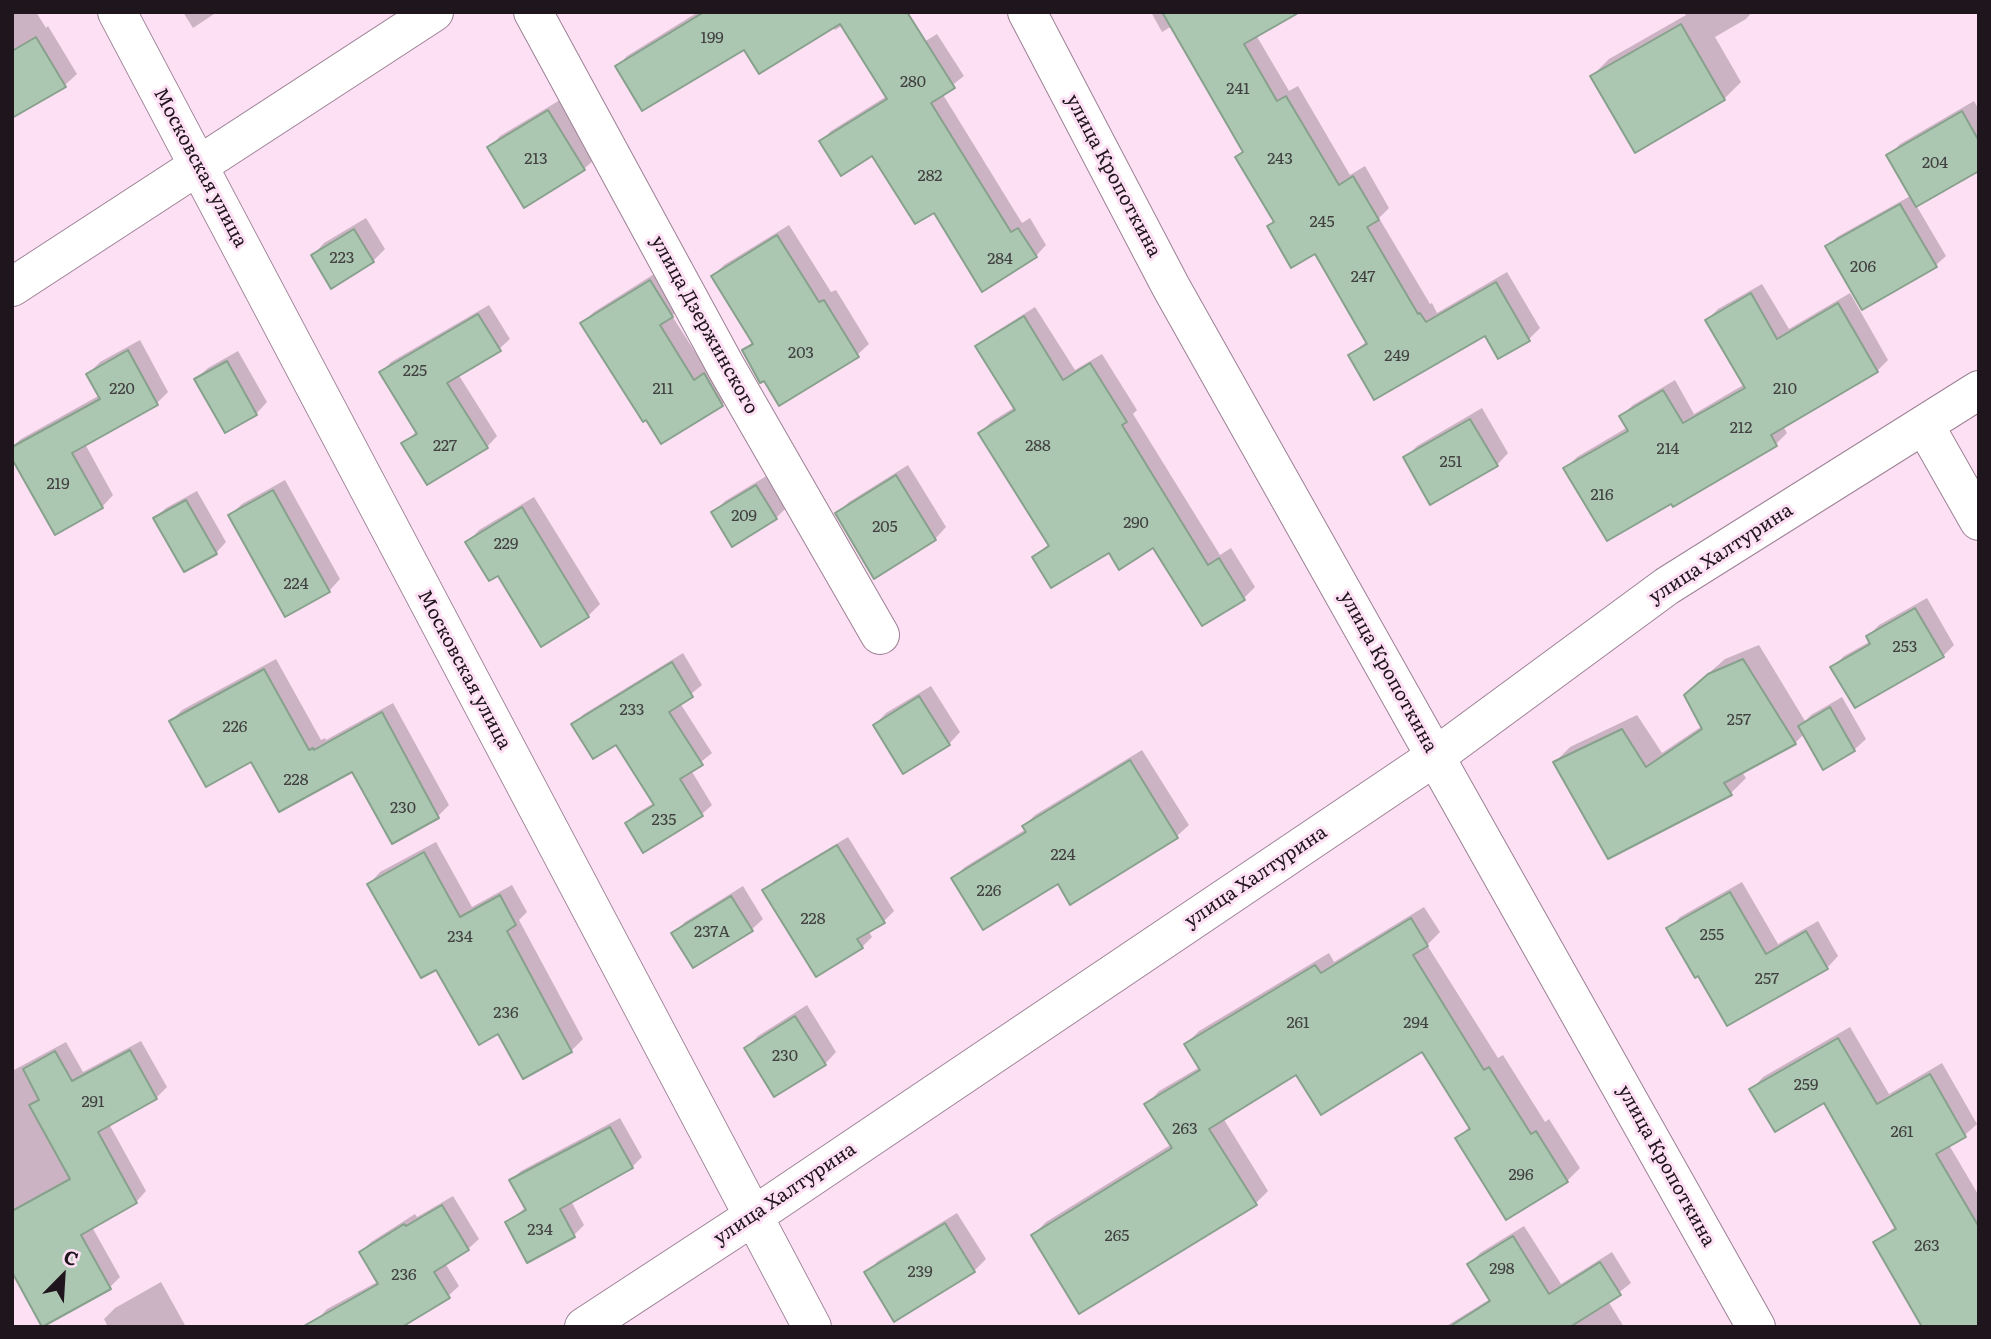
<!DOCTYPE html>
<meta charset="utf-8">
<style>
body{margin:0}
#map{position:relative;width:1991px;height:1339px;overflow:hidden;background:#fee0f5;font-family:Literata,serif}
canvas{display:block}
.frame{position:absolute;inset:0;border:14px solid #1f151c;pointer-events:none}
.north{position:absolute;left:28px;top:1241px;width:70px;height:70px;-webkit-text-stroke:5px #fee0f5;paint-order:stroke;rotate:24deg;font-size:19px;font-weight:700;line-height:28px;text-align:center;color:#1f151c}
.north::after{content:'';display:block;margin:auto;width:24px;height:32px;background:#1f151c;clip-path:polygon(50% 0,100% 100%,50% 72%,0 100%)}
</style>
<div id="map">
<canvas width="1991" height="1339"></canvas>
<div class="frame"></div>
<div class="north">С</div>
</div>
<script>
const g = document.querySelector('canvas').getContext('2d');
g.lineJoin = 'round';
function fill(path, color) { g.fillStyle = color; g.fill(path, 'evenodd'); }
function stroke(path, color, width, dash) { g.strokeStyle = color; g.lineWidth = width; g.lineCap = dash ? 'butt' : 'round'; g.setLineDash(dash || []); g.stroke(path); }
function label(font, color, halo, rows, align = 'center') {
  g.font = font + ' Literata,serif'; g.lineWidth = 6; g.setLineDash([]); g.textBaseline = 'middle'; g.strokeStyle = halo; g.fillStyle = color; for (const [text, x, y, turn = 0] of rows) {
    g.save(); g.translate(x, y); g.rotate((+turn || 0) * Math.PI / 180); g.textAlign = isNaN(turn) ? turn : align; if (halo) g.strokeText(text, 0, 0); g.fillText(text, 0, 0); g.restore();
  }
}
fill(new Path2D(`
 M12 12H36L46 28 48 26 77 74 65 85 12 116Z
 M183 12H217L193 28Z
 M698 12H888L911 50 937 34 964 76 942 93 1022 223 1030 218 1046 245 1036 256 934 210 873 154 821 141 831 131 887 96 843 25 835 30 832 26 744 47 617 67 627 56Z
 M1151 12H1296L1256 35 1289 91 1298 86 1350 175 1365 166 1389 208 1379 218 1430 304 1432 303 1437 313 1507 272 1540 328 1529 339 1485 334 1350 355 1367 341 1316 251 1269 226 1275 220 1237 157 1244 150 1172 26 1162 32Z
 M1684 12H1752L1746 19 1715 37 1741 82 1724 99 1592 76 1609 59 1686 15Z
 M560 100 596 158 584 169 489 148 500 136Z
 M1974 101 1979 110V169L1916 205 1946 256 1936 265 1827 247 1837 237 1912 195 1889 155 1900 144Z
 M366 218 385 249 373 261 313 255 324 243Z
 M789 225 831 292 836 290 869 344 857 355 744 351 753 341 713 276 724 265Z
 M662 269 684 304 672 316 706 369 734 393 722 405 647 417 582 323 594 312Z
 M1762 284 1789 329 1850 293 1888 360 1877 371 1783 426 1787 433 1776 444 1673 505 1671 502 1566 468 1577 457 1628 427 1621 416 1633 405 1675 380 1694 414 1745 384 1707 320 1718 309Z
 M489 305 510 339 499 349 458 374 497 436 487 447 404 443 417 431 381 373 391 362Z
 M1035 307 1075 370 1102 354 1137 410 1133 414 1220 555 1231 548 1255 587 1244 598 1202 624 1154 546 1034 557 1050 543 980 433 991 422 1015 407 978 347 989 336Z
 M140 340 168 392 157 403 85 444 113 495 102 507 12 447 21 439 100 395 88 374 100 362Z
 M238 351 267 402 256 414 196 379 208 368Z
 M1482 408 1508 453 1497 465 1405 458 1417 446Z
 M908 465 946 527 935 539 837 513 849 502Z
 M768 475 788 506 776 518 713 513 725 501Z
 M285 480 340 579 329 591 230 515 242 504Z
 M197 491 226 542 216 553 155 518 166 508Z
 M534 497 600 604 588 616 542 644 498 574 468 542 479 530Z
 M1927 598 1954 645 1943 656 1833 667 1844 656 1871 641 1868 636 1879 625Z
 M1759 645 1805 721 1811 715 1842 697 1866 739 1854 750 1804 734 1795 743 1742 772 1746 778 1731 793 1555 762 1570 747 1637 715 1662 753 1702 726 1701 680 1725 659Z
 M683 653 702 685 680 703 712 753 691 770 712 805 701 815 627 823 637 813 654 803 617 742 573 724 584 714Z
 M276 659 321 740 325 738 326 740 393 703 449 805 438 816 393 841 353 770 252 759 171 721 182 710Z
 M931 686 960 732 949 744 875 725 886 713Z
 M1142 750 1189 825 1177 836 1071 902 1058 882 953 878 965 867 1026 829 1024 826 1035 815Z
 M848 837 894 911 884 921 868 930 872 937 862 947 764 891 774 881Z
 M436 842 472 907 512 885 527 912 519 920 583 1039 571 1051 499 1032 436 967 369 884 380 872Z
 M1742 882 1778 944 1818 921 1838 956 1827 968 1728 1024 1669 929 1680 917Z
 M743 886 763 919 751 930 673 934 685 922Z
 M1424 907 1440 932 1427 945 1498 1058 1503 1055 1545 1122 1549 1119 1580 1168 1567 1181 1458 1138 1470 1126 1423 1049 1297 1072 1223 1118 1268 1191 1256 1203 1033 1235 1046 1222 1172 1144 1147 1104 1159 1091 1200 1067 1186 1044 1199 1031 1329 953 1334 962Z
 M807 1005 836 1052 825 1064 746 1048 758 1036Z
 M1850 1027 1889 1094 1942 1063 1977 1124 1965 1135 1949 1145 1979 1196V1248L1875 1243 1897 1225 1825 1101 1752 1089 1763 1077Z
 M141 1041 167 1087 156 1098 109 1124 146 1191 136 1202 92 1227 120 1277 110 1287 12 1270V1071L66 1042 83 1072Z
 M620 1118 642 1157 632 1167 571 1201 584 1225 574 1235 528 1261 507 1223 526 1207 511 1180 521 1171Z
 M453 1196 479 1239 468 1249 445 1263 459 1286 448 1296 317 1320 327 1309 379 1281 361 1252 371 1242 415 1214 417 1217Z
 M957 1213 986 1259 974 1271 866 1273 878 1261Z
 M1524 1226 1561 1284 1612 1252 1631 1283 1608 1301 1624 1327H1445L1490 1299 1469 1264 1480 1253Z
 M161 1282 186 1327H108L104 1319 115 1308Z`), '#0003');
const building = new Path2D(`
 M704 12H907L955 88 931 103 1011 232 1018 228 1037 257 982 292 934 213 915 224 872 156 841 176 819 141 887 99 840 24 759 74 744 50 642 111 615 66Z
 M1162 12H1300L1244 44 1277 101 1286 96 1339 185 1353 176 1379 220 1367 227 1418 314 1420 313 1426 322 1496 282 1530 341 1498 359 1485 336 1374 400 1348 355 1367 344 1315 254 1291 268 1267 226 1274 222 1235 157 1243 152Z
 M1681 24 1725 100 1635 153 1590 76Z
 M36 37 66 87 12 118V51Z
 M548 110 585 170 524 208 487 147Z
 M1962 111 1979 141V171L1916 207 1886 155Z
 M1900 204 1937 267 1862 310 1825 246Z
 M354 229 374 262 331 289 311 255Z
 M777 235 819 302 824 300 859 357 779 406 764 381 760 383 742 350 753 344 711 276Z
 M650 280 673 317 660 325 694 380 704 373 723 406 661 444 646 420 643 422 580 323Z
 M1751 293 1777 339 1838 303 1878 372 1771 435 1777 446 1673 507 1671 504 1607 541 1563 468 1628 431 1619 416 1663 390 1683 423 1745 388 1705 320Z
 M478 314 501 351 447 383 488 448 427 485 401 443 417 434 379 372Z
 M1024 316 1063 380 1090 363 1127 422 1122 425 1208 565 1219 558 1245 600 1202 626 1153 548 1119 570 1109 553 1051 588 1032 557 1049 546 978 433 1015 410 975 346Z
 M128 350 158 405 72 453 103 508 55 535 12 459V447L100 399 86 374Z
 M227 361 257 415 225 433 194 379Z
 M1470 419 1498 466 1430 505 1403 457Z
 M896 475 936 540 874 579 835 513Z
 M756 485 777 519 732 547 711 512Z
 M273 490 330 592 285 617 228 515Z
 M186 500 217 554 184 572 153 518Z
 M522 507 589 617 541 647 498 576 489 581 465 542Z
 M1915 608 1944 657 1855 708 1830 667 1870 644 1866 636Z
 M1743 659 1796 744 1724 783 1732 795 1608 859 1553 762 1622 729 1646 767 1702 729 1684 695 1708 674Z
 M672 662 693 697 669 712 703 765 680 779 703 816 643 853 625 823 654 805 616 745 593 759 571 724Z
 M264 669 309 750 313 748 314 750 382 712 439 818 392 844 352 772 279 812 251 762 206 787 169 721Z
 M919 696 950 745 903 774 873 725Z
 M1830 707 1855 751 1823 770 1798 726Z
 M1130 760 1178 838 1070 905 1058 884 983 930 951 878 1026 832 1022 826Z
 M837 845 885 923 857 939 863 948 816 977 762 890Z
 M424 852 460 917 500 895 516 925 507 931 572 1052 523 1079 498 1034 479 1045 436 970 421 978 367 884Z
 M1730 892 1766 954 1806 931 1828 969 1727 1026 1698 976 1695 978 1666 928Z
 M731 896 753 931 693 968 671 933Z
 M1411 918 1428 946 1413 955 1484 1070 1489 1067 1531 1134 1536 1131 1568 1182 1506 1220 1455 1138 1470 1129 1422 1052 1321 1115 1296 1075 1209 1129 1257 1205 1079 1314 1031 1235 1172 1148 1144 1104 1200 1070 1184 1044 1315 965 1321 973Z
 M795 1016 826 1065 774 1097 744 1048Z
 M1838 1038 1877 1104 1930 1074 1966 1137 1936 1154 1979 1227V1327H1922L1873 1242 1896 1229 1824 1103 1775 1132 1749 1089Z
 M130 1050 157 1099 98 1132 137 1203 81 1235 111 1289 42 1327 12 1272V1211L70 1179 29 1105 39 1100 23 1069 55 1051 72 1081Z
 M610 1127 633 1168 560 1209 575 1237 527 1263 505 1222 526 1210 509 1180Z
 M442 1205 469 1250 434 1272 450 1298 402 1327H302L378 1284 359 1252 404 1224 406 1226Z
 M945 1223 975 1272 894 1322 864 1272Z
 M1513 1236 1549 1294 1600 1262 1621 1295 1570 1327H1449L1490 1301 1467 1264Z`);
fill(building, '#abc6b1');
stroke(building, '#87a18c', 2);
const minor = new Path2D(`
 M117 12 812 1327
 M533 12 726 367 880 635
 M12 287 434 12
 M1925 426 1979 521
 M584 1327 752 1217 1436 756 1667 586 1979 390`);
const secondary = new Path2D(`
 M1027 12 1171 287 1756 1327`);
stroke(minor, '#9c8194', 40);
stroke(secondary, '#9c8194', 40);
stroke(minor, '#fff', 38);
stroke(secondary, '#fff', 38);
label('16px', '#424141', null, [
 ["199",712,38],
 ["280",913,82],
 ["241",1238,89],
 ["213",536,159],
 ["243",1280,159],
 ["204",1935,163],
 ["282",930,176],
 ["245",1322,222],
 ["223",342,258],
 ["284",1000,259],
 ["206",1863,267],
 ["247",1363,277],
 ["203",801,353],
 ["249",1397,356],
 ["225",415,371],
 ["220",122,389],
 ["211",663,389],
 ["210",1785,389],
 ["212",1741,428],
 ["227",445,446],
 ["288",1038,446],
 ["214",1668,449],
 ["251",1451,462],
 ["219",58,484],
 ["216",1602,495],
 ["209",744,516],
 ["290",1136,523],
 ["205",885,527],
 ["229",506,544],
 ["224",296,584],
 ["253",1905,647],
 ["233",632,710],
 ["257",1739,720],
 ["226",235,727],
 ["228",296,780],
 ["230",403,808],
 ["235",664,820],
 ["224",1063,855],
 ["226",989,891],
 ["228",813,919],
 ["237А",712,932],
 ["255",1712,935],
 ["234",460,937],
 ["257",1767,979],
 ["236",506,1013],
 ["261",1298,1023],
 ["294",1416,1023],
 ["230",785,1056],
 ["259",1806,1085],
 ["291",93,1102],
 ["263",1185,1129],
 ["261",1902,1132],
 ["296",1521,1175],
 ["234",540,1230],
 ["265",1117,1236],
 ["263",1927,1246],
 ["298",1502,1269],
 ["239",920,1272],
 ["236",404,1275]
]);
label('19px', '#1f151c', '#fee0f5', [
 ["Московская улица",200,168,62],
 ["улица Кропоткина",1113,176,62],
 ["улица Дзержинского",704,325,61],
 ["улица Халтурина",1721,554,-33],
 ["Московская улица",464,670,62],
 ["улица Кропоткина",1388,672,61],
 ["улица Халтурина",1256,877,-34],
 ["улица Кропоткина",1666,1166,61],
 ["улица Халтурина",785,1194,-34]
]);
</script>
